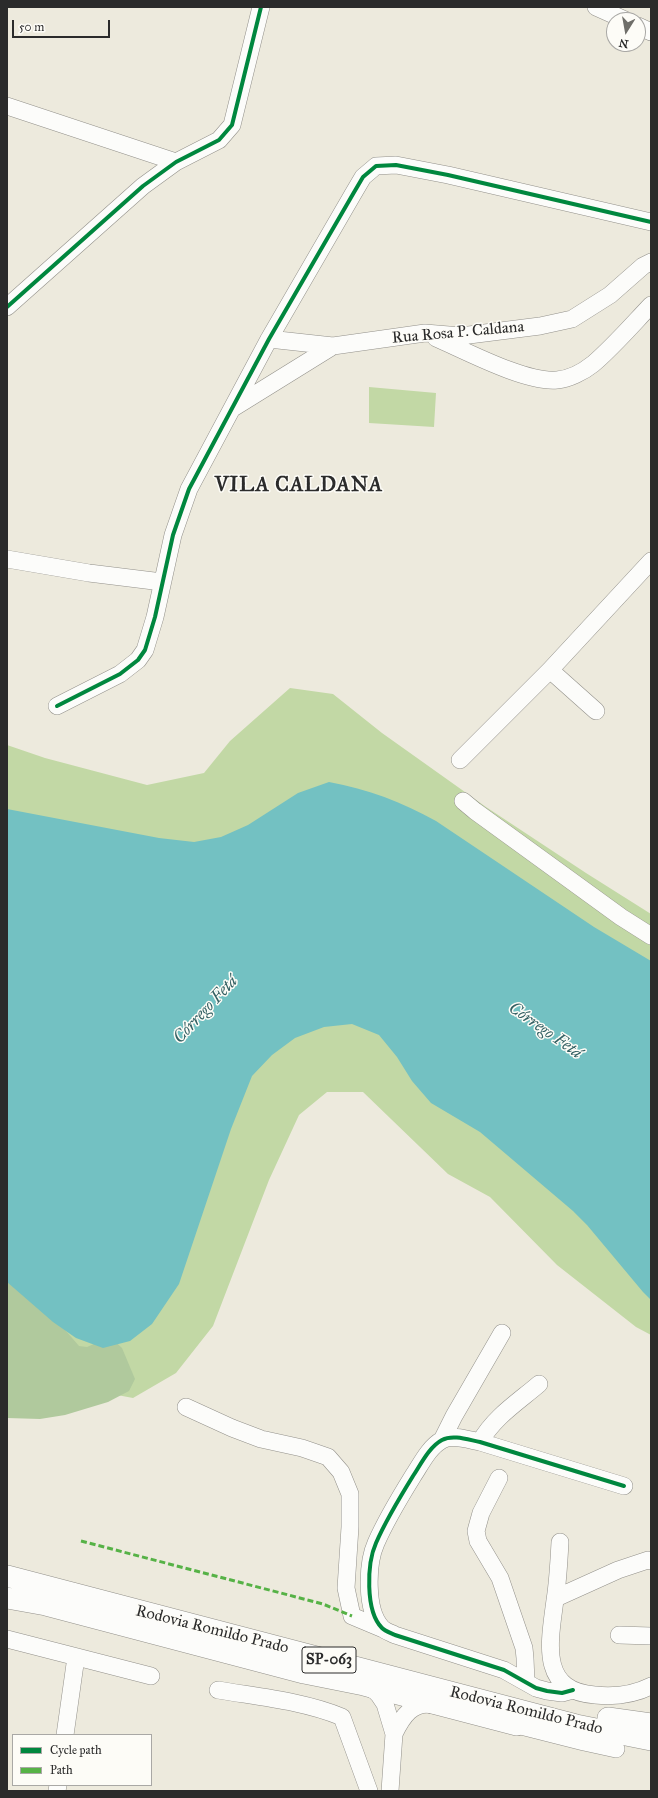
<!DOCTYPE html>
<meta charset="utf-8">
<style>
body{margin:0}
#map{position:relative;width:658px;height:1798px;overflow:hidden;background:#edeadd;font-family:"IM FELL Great Primer",serif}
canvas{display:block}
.frame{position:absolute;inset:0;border:8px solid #2b2b2b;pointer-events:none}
.legend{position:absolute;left:12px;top:1734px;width:140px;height:52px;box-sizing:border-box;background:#fdfcf7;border:1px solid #a9a8a5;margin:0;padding:5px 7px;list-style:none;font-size:12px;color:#2b2b2b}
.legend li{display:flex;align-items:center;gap:8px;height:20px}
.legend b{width:20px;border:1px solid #a9a8a5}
.north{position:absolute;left:606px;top:12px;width:40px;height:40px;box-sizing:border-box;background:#fdfcf7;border:1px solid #a9a8a5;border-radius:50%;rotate:191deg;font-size:11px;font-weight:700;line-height:16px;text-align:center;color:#2b2b2b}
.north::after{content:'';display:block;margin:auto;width:14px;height:18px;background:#6f6e69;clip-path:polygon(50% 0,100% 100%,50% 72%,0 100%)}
.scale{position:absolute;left:12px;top:20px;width:98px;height:18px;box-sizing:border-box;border:2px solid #2b2b2b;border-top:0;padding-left:5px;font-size:12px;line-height:14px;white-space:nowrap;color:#2b2b2b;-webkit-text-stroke:3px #fdfcf7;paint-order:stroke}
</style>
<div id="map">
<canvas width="658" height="1798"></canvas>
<div class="frame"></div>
<ul class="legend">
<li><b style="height:5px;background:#00873e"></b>Cycle path</li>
<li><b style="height:5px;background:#56b246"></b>Path</li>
</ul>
<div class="north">N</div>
<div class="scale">50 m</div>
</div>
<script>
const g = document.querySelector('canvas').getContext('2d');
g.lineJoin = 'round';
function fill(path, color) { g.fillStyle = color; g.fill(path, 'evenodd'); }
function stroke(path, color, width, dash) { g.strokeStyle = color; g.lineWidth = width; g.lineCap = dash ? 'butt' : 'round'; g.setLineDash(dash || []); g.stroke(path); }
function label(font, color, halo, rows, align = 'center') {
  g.font = font + ' "IM FELL Great Primer",serif'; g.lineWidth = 3; g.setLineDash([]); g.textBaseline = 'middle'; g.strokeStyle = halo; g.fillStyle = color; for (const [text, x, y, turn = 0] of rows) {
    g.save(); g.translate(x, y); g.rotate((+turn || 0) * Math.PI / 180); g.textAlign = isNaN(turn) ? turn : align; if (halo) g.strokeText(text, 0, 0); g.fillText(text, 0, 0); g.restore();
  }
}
fill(new Path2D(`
 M369 387 436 393 434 427 369 423Z
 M290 688 333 694 382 733 486 807 586 873 651 914V1335L636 1327 557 1265 490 1197 448 1174 363 1092H327L299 1115 269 1180 213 1326 176 1373 133 1398 59 1384 7 1359V745L45 758 147 785 204 773 230 741Z`), '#c2d8a5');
fill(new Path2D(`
 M7 1263 79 1346 87 1347 110 1337 122 1348 135 1379 129 1391 108 1402 65 1415 40 1419 7 1418Z`), '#b0c99d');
fill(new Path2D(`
 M329 782C368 789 402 802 436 821L594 927 651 961V1300L643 1292 587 1225 573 1211 480 1132 431 1103 412 1081 397 1057 379 1035 352 1024 324 1027 295 1038 272 1055 252 1076 231 1129 179 1284 152 1324 130 1341 103 1348 76 1338 53 1322 7 1282V809L159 838 194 842 221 837 248 825 298 793Z`), '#73c1c2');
const minor = new Path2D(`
 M596 7 625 20
 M638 26 651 32
 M7 106 176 162
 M7 307 143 186 176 162 219 140 232 125 261 7
 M436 338C466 351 526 383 557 380 569 379 583 372 593 364 613 347 632 325 651 305
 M269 339 333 346 425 333 461 336 540 326 572 319 610 295 643 266 651 262
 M233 408 333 346
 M7 559 89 573 162 582
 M550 670 596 711
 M57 706 120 674 138 660 145 650 155 617 173 535 189 489 269 339 353 194 363 177 376 166 396 165 448 175 651 222
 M460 760 550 670 651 561
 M463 801 475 811 621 917 651 936
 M186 1407 232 1428 261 1439 302 1448 328 1457 341 1472 350 1494V1527L346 1588 352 1616 383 1629
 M442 1440 454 1416 502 1333
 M480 1442C494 1417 518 1402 539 1384
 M499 1478 481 1513 476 1531 478 1541 500 1578 524 1648 525 1658 526 1682
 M560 1542C559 1561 558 1581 555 1600 550 1640 538 1691 595 1695 614 1697 633 1695 651 1686
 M556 1598 618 1570 648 1560 651 1561
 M619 1635 651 1636
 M7 1639 151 1676
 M366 1686 375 1691 379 1695 385 1704 394 1734 390 1791
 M218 1690C259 1697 303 1701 342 1717L369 1791
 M573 1690 562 1693 547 1691 536 1688 504 1670 395 1635C391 1633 385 1631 382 1628 365 1611 367 1563 376 1543 386 1520 400 1497 413 1476 421 1464 429 1447 442 1440 453 1434 469 1440 480 1442L624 1486
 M505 1722 584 1742 616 1749
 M394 1734C402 1717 413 1700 434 1705
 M65 1735 76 1657
 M57 1791 58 1785`);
const major = new Path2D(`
 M7 1576 576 1725 651 1740
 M7 1598 46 1605 304 1673 364 1685 517 1725
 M608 1718 651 1724`);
stroke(minor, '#92908a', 18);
stroke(major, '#92908a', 22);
stroke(minor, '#fcfcfa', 17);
stroke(major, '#fcfcfa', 21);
stroke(new Path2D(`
 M81 1541 323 1604 352 1616`), '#56b246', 3, [6, 3]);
stroke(new Path2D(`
 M7 307 143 186 176 162 219 140 232 125 261 7
 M57 706 120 674 138 660 145 650 155 617 173 535 189 489 269 339 353 194 363 177 376 166 396 165 448 175 651 222
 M573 1690 562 1693 547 1691 536 1688 504 1670 395 1635C391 1633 385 1631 382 1628 365 1611 367 1563 376 1543 386 1520 400 1497 413 1476 421 1464 429 1447 442 1440 453 1434 469 1440 480 1442L624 1486`), '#00873e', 4);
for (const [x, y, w] of [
 [329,1660,54]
]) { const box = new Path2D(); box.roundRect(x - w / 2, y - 13, w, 26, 3); g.fillStyle = '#fdfcf7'; g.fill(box); stroke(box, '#2b2b2b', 1); }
label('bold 15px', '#2b2b2b', null, [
 ["SP-063",329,1660]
]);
label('16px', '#2b2b2b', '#fdfcf7', [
 ["Rua Rosa P. Caldana",458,333,-5],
 ["Rodovia Romildo Prado",212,1630,14],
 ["Rodovia Romildo Prado",526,1711,14]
]);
label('italic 17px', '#336063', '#fdfcf7', [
 ["Córrego Fetá",206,1010,-47],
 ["Córrego Fetá",545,1031,35]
]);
g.letterSpacing = '1px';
label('bold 20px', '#2b2b2b', '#fdfcf7', [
 ["VILA CALDANA",299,486]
]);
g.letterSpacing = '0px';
</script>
